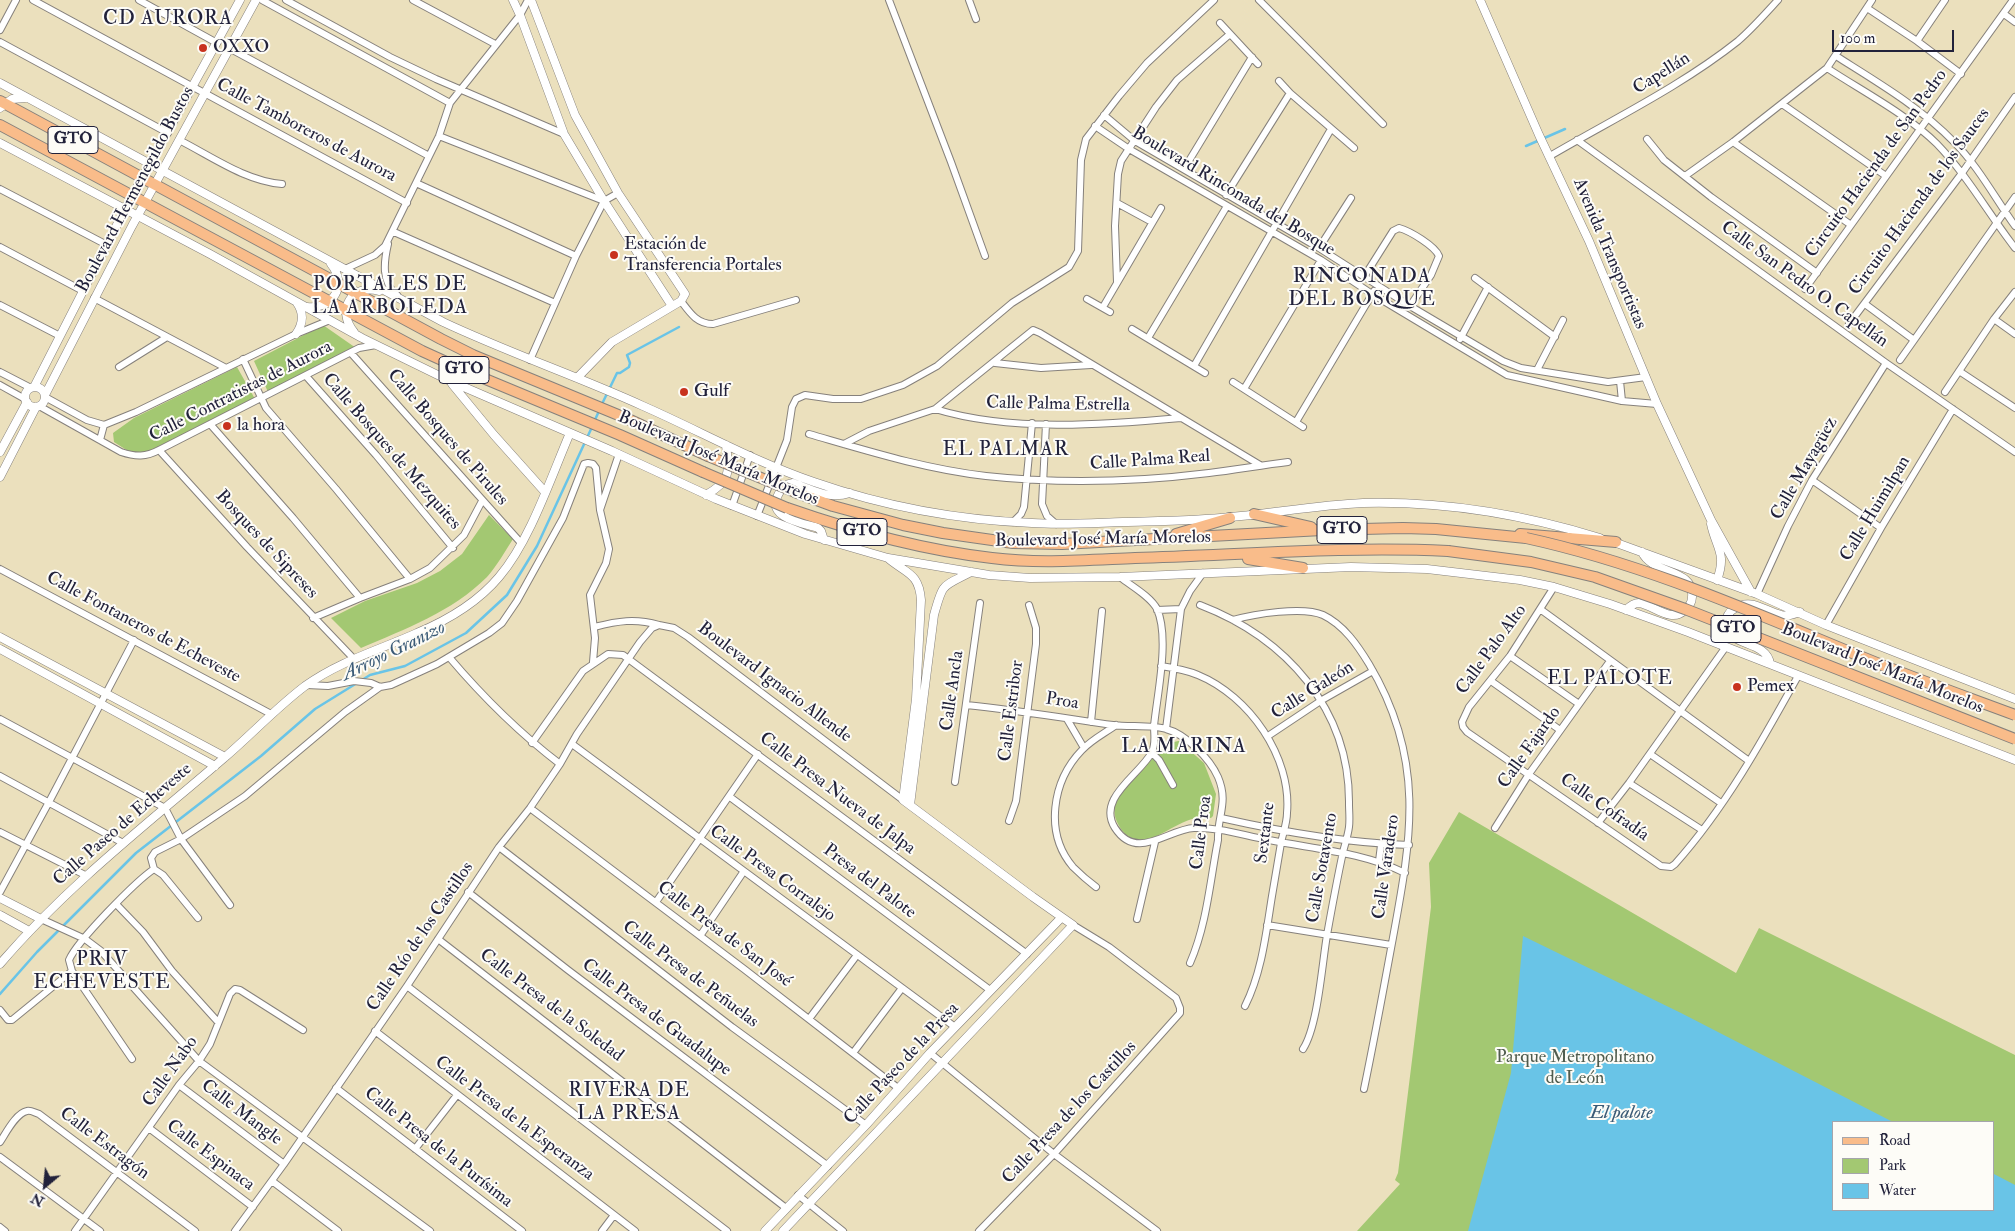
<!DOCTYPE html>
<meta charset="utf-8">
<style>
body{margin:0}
#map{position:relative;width:2015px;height:1231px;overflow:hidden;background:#ebe0bd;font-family:"IM FELL Double Pica",serif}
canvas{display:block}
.legend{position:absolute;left:1832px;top:1121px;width:162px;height:90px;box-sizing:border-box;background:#fdfcf7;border:1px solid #a5a5ac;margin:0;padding:6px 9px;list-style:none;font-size:15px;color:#22223b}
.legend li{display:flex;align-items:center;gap:10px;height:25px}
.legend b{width:25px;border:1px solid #a5a5ac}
.north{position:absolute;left:20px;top:1161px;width:50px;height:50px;-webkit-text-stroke:4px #fdfcf7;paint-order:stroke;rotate:208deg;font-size:14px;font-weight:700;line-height:20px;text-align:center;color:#22223b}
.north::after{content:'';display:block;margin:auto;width:18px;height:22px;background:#22223b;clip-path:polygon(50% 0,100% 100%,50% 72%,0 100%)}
.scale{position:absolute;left:1832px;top:30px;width:122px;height:22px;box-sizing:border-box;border:2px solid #22223b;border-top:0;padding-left:6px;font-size:15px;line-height:18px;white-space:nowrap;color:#22223b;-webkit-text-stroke:4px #fdfcf7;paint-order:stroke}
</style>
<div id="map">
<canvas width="2015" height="1231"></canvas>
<ul class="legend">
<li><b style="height:6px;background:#f9bc8a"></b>Road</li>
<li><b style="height:14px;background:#a3c872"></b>Park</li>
<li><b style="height:14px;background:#69c4e7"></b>Water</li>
</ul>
<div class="north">N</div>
<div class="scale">100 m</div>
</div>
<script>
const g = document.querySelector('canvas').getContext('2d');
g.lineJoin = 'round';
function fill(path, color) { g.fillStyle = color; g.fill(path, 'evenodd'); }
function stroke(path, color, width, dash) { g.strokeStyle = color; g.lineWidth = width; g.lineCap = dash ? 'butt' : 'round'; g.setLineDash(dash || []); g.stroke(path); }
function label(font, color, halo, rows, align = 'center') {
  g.font = font + ' "IM FELL Double Pica",serif'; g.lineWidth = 4; g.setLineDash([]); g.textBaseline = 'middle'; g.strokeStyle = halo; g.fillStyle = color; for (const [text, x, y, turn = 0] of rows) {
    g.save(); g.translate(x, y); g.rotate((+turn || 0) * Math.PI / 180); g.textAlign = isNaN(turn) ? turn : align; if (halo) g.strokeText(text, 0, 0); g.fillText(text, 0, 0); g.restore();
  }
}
fill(new Path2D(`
 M323 325 356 348 268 392 254 361Z
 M237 367 255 399 179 438 142 454 128 451 114 442 113 433 134 418Z
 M489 515 513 539C505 551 497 566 487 577 452 612 405 629 361 648L331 618 365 601 417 583 440 571 462 554Z
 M1179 741 1204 763 1216 794 1213 816 1211 818C1179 812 1155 851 1129 837 1123 833 1120 828 1117 822 1106 797 1134 779 1149 762 1154 757 1158 749 1164 745 1168 742 1174 742 1179 741Z
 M1459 812 1736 973 1759 928 2015 1055V1231H1357L1400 1184 1395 1180 1398 1173 1431 907 1429 863ZM1834 1122H1994V1210H1834Z`), '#a3c872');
fill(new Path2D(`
 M1523 936 1681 1013 1893 1122H1834V1210H1994V1174L2015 1185V1231H1468L1511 1073Z`), '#69c4e7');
stroke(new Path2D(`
 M1526 146 1565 129
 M601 406 617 373H620L629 367 630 363 627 355 679 327
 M594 422 599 411
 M362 680 370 675 405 666 466 633 507 595 537 546 592 427
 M0 994 37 952 136 853 261 756 315 709 357 683`), '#69c4e7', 2.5);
const minor = new Path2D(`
 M33 0 407 203
 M139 0 217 43
 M262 0 450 103
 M286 0 390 57 436 79 564 134
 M413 0 495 44
 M889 0 951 162 985 256
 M969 0 976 19
 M1259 0 1383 124
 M1867 8 1917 41 1961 74
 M2004 14 2015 22
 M1220 23 1258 64
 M0 30 16 0
 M1917 41 1945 0
 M0 42 168 133
 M229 48 429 156
 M1836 56C1877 82 1920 107 1954 142 1978 166 1995 198 2015 226
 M1827 68C1862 91 1908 115 1937 144 1967 175 1988 213 2015 248
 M1279 81 1290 93 1354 148
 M1782 104 1886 176
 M1104 115 1135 141 1319 248 1410 306 1503 361 1521 368 1608 382 1646 377
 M1095 126 1129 149 1321 260 1372 294 1507 375 1622 401 1657 404
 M439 136 604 201
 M1647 139 1664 160 1711 197 1817 273
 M179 140C211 156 245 181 282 184
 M1577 140 1886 363 2015 452
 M1733 142 1851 225
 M1550 156C1613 119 1680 87 1738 41 1753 28 1765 14 1778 0
 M1184 169 1252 57
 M1685 176 1733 142 1827 68 1872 0
 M416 183 576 256
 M0 189 107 245
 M1226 195 1290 93
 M604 201 618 193
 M1117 203 1152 222
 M394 232 555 303
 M388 244C384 261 381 283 397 295
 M0 247 83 291
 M1319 248 1351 198
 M345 269 375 255 385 246 439 136 450 103 520 15 528 0
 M1364 277 1393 231 1399 228C1410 231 1435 246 1439 256L1431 275 1410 306
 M1475 278 1555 337
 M1117 282 1115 226 1118 174 1121 161 1156 107 1177 80 1230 34
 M1805 289 2013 0
 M94 298 226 368
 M1087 299 1110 312
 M681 301C690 313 697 324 713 324L796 300
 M1865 304 1914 340
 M0 305 60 336
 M1103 307 1161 208
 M1994 319 2015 334
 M1849 324 1962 173 2015 97
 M1132 329 1205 373
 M1148 338 1227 206
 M1460 339 1488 287
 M351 353 521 543
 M243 359 266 408 336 489 410 579
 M530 360 576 256 604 201
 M1900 360 2015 197
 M995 363 1041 368 1091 365
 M1194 366 1331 129
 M119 367 167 337
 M1537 370 1563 320
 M1959 371 2015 408
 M0 372 31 388
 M306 376 376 455 453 548
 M1620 381 1622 401
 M1233 382 1303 427
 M0 385 25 399
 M1244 389 1321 260
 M1945 392 1994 319 2015 292
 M45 397 87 420 104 425 136 412 296 334 330 320
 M39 406 121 452C136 457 146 457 159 450L359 348 376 345
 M935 409C1010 432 1103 425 1181 418
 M1296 422 1374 291
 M210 424 293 518 360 598
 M1046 424 1042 504 1047 516 1056 524
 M809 434C868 451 925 469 986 476 1059 484 1136 482 1209 473 1235 470 1262 465 1288 462
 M100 440 104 425
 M844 444 869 431 935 409 1033 330 1040 333 1260 465
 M159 450 247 547 353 658
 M1812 480 1881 528
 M732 506 750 455
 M757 516 787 440 792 407 796 399 805 395 833 399H861L903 385 937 366 1012 303 1069 267 1078 251 1081 160 1086 139 1119 96 1147 63 1214 0
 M1013 522 1021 514 1024 507 1032 423
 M0 569 271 714
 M1120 577C1131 586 1150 596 1157 609 1170 638 1157 695 1154 726 1154 735 1156 743 1152 752 1140 775 1096 798 1115 828 1137 862 1168 829 1194 828 1219 827 1245 836 1269 840 1314 849 1363 852 1405 873
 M1554 587 1510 656 1469 707 1462 722 1463 727 1467 732 1661 866 1671 867 1675 864C1725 808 1762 741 1798 676
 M1757 594 1788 526 1812 480 1886 363
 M1200 605C1286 638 1350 709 1349 804 1349 811 1350 819 1349 827 1348 835 1345 844 1343 852 1337 880 1332 907 1327 935 1322 964 1318 1026 1303 1049
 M1540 609 1749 761
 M1157 610 1181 609
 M313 618 360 598 410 579 430 568 464 535 482 501
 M1233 620C1254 614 1303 606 1323 615 1344 625 1358 646 1369 664 1427 761 1411 840 1392 943 1383 992 1374 1041 1364 1089
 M1826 625 1881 528 1953 409
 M594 627C618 621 635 618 659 625
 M1510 656 1579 704
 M449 657C483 697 518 732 560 764
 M593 662 595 638 590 595 606 563 609 549 600 510 619 454
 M1161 666C1174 668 1187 670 1198 675 1249 696 1292 757 1287 813 1287 823 1283 833 1281 843 1278 861 1275 878 1272 896 1266 933 1262 972 1245 1006
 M1491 681 1560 730
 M307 685 328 686 354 681 371 683 380 687 391 685 437 664 489 633 502 623 517 601 563 518 584 464 588 463 593 464 596 468 600 510
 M966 705C1015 710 1064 718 1113 725 1128 727 1153 725 1166 729 1186 734 1210 759 1218 777 1229 803 1217 816 1218 840 1210 881 1207 924 1190 963
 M0 719 165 808 181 839 230 905
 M1067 719 1084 748
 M1091 722 1102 611
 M1166 729 1181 609 1190 591 1203 573
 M1268 736 1322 700 1373 671
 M532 743 583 671 608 654 623 655 1027 954
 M572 744 955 1027
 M1151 752 1159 760 1173 785
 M1650 754 1721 803
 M0 776 123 843
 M955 782 980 603
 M1629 783 1702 830
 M730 797 990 990
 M530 808 744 969 898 1088
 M1221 818C1283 832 1345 843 1409 845
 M1009 821 1016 801 1036 644V628L1029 605
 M1598 823 1629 783 1725 648
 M1495 828 1529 774 1610 661
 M0 832 85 875
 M499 847 732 1027 866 1125
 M1379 861 1381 845
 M154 869 151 858 155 852 181 839 245 796 345 712 380 687
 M154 869 163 875 198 918
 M1096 887C1088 881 1080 874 1073 867 1044 833 1052 781 1082 750 1091 740 1105 733 1116 725
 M0 892 49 802 134 640
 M468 892 568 970 828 1166
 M656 902 758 754
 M117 905 143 932 172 971 218 1022
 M41 919 85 939 101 951 199 1061 430 1231
 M1137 919 1155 842
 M1267 925 1391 945
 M700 936 744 871
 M438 939 786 1208
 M407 986 727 1231
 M0 1010 8 1020H12L72 971
 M809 1019 857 955
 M375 1031 635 1231
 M853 1053 902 988
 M930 1053 1054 1154 1157 1231
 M132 1059 72 971 69 960C77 941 136 881 154 869
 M179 1085 284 1164
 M336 1088 522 1231
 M149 1128 253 1207
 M0 1142C6 1133 16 1113 27 1111 31 1110 35 1113 39 1114L195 1231
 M415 1149 457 1095
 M0 1157 100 1231
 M272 1181 338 1231
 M798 1195 843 1231
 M0 1227 5 1231
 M75 1231 179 1085 199 1061 210 1044 230 994 235 989 240 990 303 1030
 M235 1231 284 1164 407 986 499 847 530 808 560 764 577 734 640 642 652 628 659 625 674 628 688 637 903 800
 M602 1231 614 1215
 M979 1231 1054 1154 1180 1013V1008L1176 998 1109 947 1073 925`);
const tertiary = new Path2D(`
 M513 0 520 15 564 134 604 201 672 306
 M531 0 575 115 618 193 685 294 681 301 612 342 577 378
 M1480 0 1539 135 1589 241 1657 404 1711 520 1751 592
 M0 83 443 322C509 353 577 376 643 406 700 431 755 462 814 482 883 506 959 520 1032 523 1062 525 1092 523 1123 522 1159 521 1195 521 1231 517 1275 513 1318 505 1363 503 1444 501 1522 514 1600 538
 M0 108 12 99 25 98
 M0 143 210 254 362 338 450 381 612 451 716 499 805 534 888 558 989 575 1030 578 1120 577 1351 567 1427 569 1520 580 1554 587 1610 604 1688 632 2015 760
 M307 307C333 310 348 285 331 264
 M354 332C336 311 351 283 379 291
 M296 334C303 324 304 313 297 303
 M452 384 494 435 545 492
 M34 387 125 209 240 0
 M25 397a10 10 0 1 1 20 0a10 10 0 1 1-20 0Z
 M45 395 132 226 256 0
 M0 452 27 402
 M0 477 36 407
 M706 495C732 480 729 472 726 445
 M1711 524C1716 548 1727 553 1717 580
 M824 540 821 531 818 528C802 523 766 518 778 495 781 488 786 484 793 483 814 490 828 500 850 493
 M1611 541 1757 594 1826 625 2015 699
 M1626 610C1629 607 1633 603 1639 603 1654 605 1671 624 1685 610 1689 606 1692 603 1692 597 1695 568 1652 575 1642 552
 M0 637 225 757
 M0 649 215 766
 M1770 664C1767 640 1728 647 1726 625 1726 618 1728 612 1734 609 1751 597 1764 611 1781 615 1788 617 1794 614 1800 612
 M910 805 934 615C943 582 942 587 971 572
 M0 898 41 919
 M0 915 29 931
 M0 964C67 886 147 824 224 758 252 734 276 708 305 686 340 661 379 650 417 633 448 620 478 602 499 577 530 541 551 477 570 433
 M765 1231 866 1125 930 1053 1061 918
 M783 1231 1073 925 1033 897 903 800 916 699 921 600C919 573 907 574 889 559`);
const primary = new Path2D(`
 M0 101 441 339 473 355 628 419 708 456
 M0 125 422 351 466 371 620 435 703 472
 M795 492 833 506 903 525 943 533 1013 543 1062 544 1322 530 1403 528 1436 529 1526 538
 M787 508C853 531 922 550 992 558 1039 564 1088 560 1135 558 1239 555 1344 546 1448 551
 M1254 514 1311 527
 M1176 534 1230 518
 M1520 534 1616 542
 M1248 559 1303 568`);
stroke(minor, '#86817c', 8);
stroke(tertiary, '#86817c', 9);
stroke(primary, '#86817c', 12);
stroke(minor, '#fff', 6);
stroke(tertiary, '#fff', 8);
stroke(primary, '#f9bc8a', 10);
const primaryBridge = new Path2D(`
 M708 456 795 492
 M703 472 787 508
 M1526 538C1645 564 1750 611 1862 657 1913 678 1964 696 2015 715
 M1448 551 1531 562 1595 577 1685 609 2015 739`);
stroke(primaryBridge, '#86817c', 12, []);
stroke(primaryBridge, '#f9bc8a', 10);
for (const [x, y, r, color] of [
 [203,48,5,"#c8321e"],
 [614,255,5,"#c8321e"],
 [684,392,5,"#c8321e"],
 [227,426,5,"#c8321e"],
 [1737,687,5,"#c8321e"]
]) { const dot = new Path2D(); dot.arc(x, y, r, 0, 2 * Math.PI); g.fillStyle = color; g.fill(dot); stroke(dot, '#fdfcf7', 2); }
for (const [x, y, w] of [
 [73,140,50],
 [464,370,50],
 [1342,530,50],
 [862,532,50],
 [1736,629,50]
]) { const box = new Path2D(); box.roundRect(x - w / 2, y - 13.5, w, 27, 4); g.fillStyle = '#fdfcf7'; g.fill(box); stroke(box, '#22223b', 1); }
label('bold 16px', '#22223b', null, [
 ["GTO",73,140],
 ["GTO",464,370],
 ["GTO",1342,530],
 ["GTO",862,532],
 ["GTO",1736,629]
]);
label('18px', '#22223b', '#fdfcf7', [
 ["OXXO",213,48],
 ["Estación de",624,245],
 ["Transferencia Portales",624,266],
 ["Gulf",694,392],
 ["la hora",237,426],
 ["Pemex",1747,687]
], 'left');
label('18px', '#22223b', '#fdfcf7', [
 ["Capellán",1662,74,-32],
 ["Calle Tamboreros de Aurora",306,131,28],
 ["Circuito Hacienda de San Pedro",1877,164,-54],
 ["Boulevard Hermenegildo Bustos",136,190,-62],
 ["Boulevard Rinconada del Bosque",1233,192,31],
 ["Circuito Hacienda de los Sauces",1920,202,-54],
 ["Avenida Transportistas",1609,254,67],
 ["Calle San Pedro O. Capellán",1804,285,36],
 ["Calle Contratistas de Aurora",241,392,-27],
 ["Calle Palma Estrella",1058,405,1],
 ["Calle Bosques de Pirules",447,438,49],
 ["Calle Bosques de Mezquites",391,452,49],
 ["Boulevard José María Morelos",718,459,23],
 ["Calle Palma Real",1150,461,-4],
 ["Calle Mayagüez",1805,469,-60],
 ["Calle Huimilpan",1876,509,-59],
 ["Boulevard José María Morelos",1103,540,-1],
 ["Bosques de Sipreses",266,545,47],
 ["Calle Fontaneros de Echeveste",143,628,28],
 ["Calle Palo Alto",1492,650,-54],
 ["Boulevard José María Morelos",1882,669,22],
 ["Boulevard Ignacio Allende",774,683,37],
 ["Calle Ancla",953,691,-82],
 ["Calle Galeón",1313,691,-32],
 ["Proa",1062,702,9],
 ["Calle Estribor",1012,711,-83],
 ["Calle Fajardo",1530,748,-55],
 ["Calle Presa Nueva de Jalpa",837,794,37],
 ["Calle Cofradía",1604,808,35],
 ["Calle Paseo de Echeveste",123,825,-41],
 ["Calle Proa",1202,833,-83],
 ["Sextante",1266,833,-83],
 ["Calle Varadero",1387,867,-82],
 ["Calle Sotavento",1323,868,-80],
 ["Calle Presa Corralejo",772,874,36],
 ["Presa del Palote",869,882,37],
 ["Calle Presa de San José",724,935,37],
 ["Calle Río de los Castillos",421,937,-56],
 ["Calle Presa de Peñuelas",690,975,37],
 ["Calle Presa de la Soledad",551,1006,37],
 ["Calle Presa de Guadalupe",656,1018,37],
 ["Calle Paseo de la Presa",902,1064,-47],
 ["Calle Nabo",171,1072,-55],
 ["Calle Mangle",241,1113,37],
 ["Calle Presa de los Castillos",1070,1113,-47],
 ["Calle Presa de la Esperanza",514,1119,37],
 ["Calle Estragón",104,1144,37],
 ["Calle Presa de la Purísima",438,1148,38],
 ["Calle Espinaca",210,1156,37]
]);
label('18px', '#4f5c4e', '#fdfcf7', [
 ["Parque Metropolitano",1575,1058],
 ["de León",1575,1079]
]);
label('italic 19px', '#3b5b77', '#fdfcf7', [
 ["Arroyo Granizo",394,652,-26],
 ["El palote",1621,1114]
]);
g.letterSpacing = '1px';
label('20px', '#22223b', '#fdfcf7', [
 ["CD AURORA",168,20],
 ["RINCONADA",1362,278],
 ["DEL BOSQUE",1362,301],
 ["PORTALES DE",390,286],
 ["LA ARBOLEDA",390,309],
 ["EL PALMAR",1006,451],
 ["EL PALOTE",1610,680],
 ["LA MARINA",1184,748],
 ["PRIV",102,961],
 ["ECHEVESTE",102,984],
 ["RIVERA DE",629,1092],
 ["LA PRESA",629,1115]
]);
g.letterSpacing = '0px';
</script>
